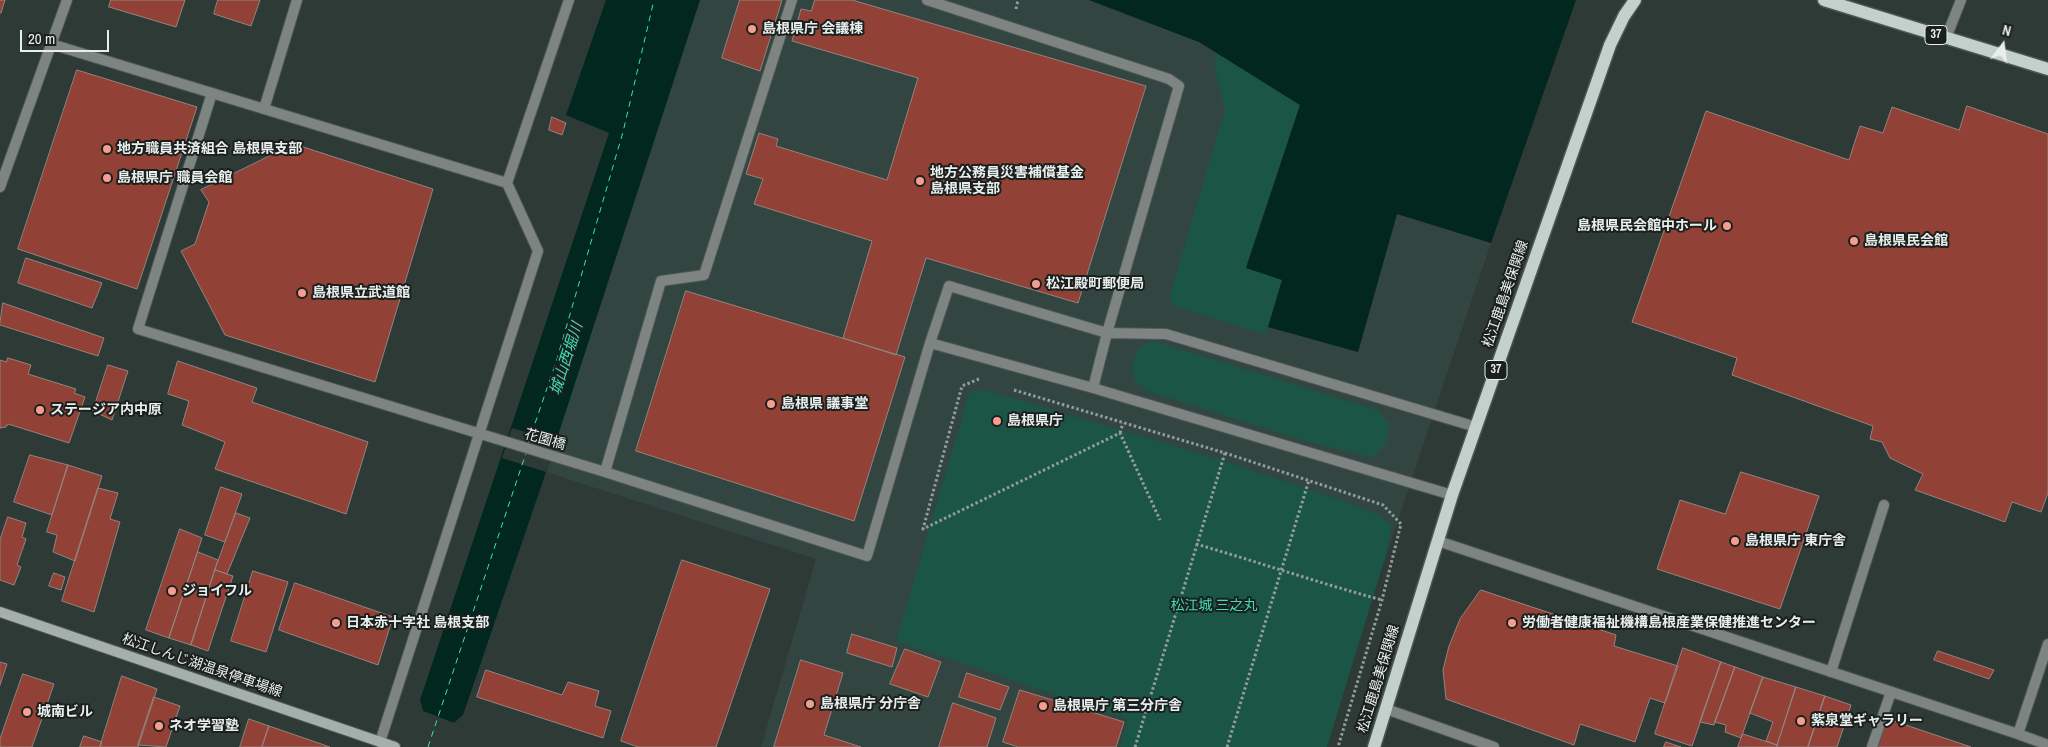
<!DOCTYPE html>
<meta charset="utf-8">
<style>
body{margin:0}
#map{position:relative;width:2048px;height:747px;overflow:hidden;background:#2e3a36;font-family:"Archivo Narrow",sans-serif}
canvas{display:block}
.north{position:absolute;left:1978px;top:20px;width:50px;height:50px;-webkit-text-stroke:4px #1b201e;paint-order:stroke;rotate:15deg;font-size:14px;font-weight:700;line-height:20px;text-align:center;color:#e8efed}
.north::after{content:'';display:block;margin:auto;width:18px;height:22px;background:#e8efed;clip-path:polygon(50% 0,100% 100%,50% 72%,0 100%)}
.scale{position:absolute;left:20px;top:30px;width:89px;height:22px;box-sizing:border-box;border:2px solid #e8efed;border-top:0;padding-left:6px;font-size:15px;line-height:18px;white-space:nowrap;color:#e8efed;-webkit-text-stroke:4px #1b201e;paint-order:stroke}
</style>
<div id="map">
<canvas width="2048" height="747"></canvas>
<div class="north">N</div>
<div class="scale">20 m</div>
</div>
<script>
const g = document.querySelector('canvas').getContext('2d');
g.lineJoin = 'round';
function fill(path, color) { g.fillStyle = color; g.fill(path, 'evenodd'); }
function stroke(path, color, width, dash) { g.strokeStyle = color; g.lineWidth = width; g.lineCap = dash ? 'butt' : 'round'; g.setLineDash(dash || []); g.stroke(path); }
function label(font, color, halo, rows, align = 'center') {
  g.font = font + ' "Archivo Narrow","Noto Sans JP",sans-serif'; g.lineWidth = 4; g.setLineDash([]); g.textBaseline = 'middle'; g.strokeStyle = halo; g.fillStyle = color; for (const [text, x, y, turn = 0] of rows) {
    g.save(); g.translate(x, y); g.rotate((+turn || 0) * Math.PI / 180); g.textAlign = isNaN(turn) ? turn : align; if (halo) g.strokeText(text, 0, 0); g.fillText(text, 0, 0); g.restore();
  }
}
fill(new Path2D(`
 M700 0H1089L1199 42 1300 105 1246 267 1282 280 1269 326 1358 352 1397 214 1491 243 1374 592 1327 747H761L816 559 546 472Z`), '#334540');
fill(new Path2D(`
 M1217 53 1300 105 1246 267 1282 280 1266 335 1174 306 1169 298 1225 109 1214 65Z
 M1153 341 1377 410 1389 423 1387 442 1372 457 1366 456 1302 440 1147 391 1134 380C1130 363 1134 346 1153 341Z
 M985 390 1218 459 1358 506 1380 516 1390 524 1391 530 1385 558 1327 747H1120L1128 719 896 641 970 391Z`), '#1a5546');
fill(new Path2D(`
 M606 0H700L546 472 463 715 454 723 423 711 420 700 609 133 566 115Z
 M1089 0H1576L1491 243 1397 214 1358 352 1268 327 1282 280 1246 268 1300 105 1199 42Z`), '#02271f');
fill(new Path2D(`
 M512 428 556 441 546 472 502 458Z
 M420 700 423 711 454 723 463 715 462 720 454 725 422 713 419 705Z`), '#2e3a36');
stroke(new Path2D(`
 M528 444 557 359 623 132 654 0
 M428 747 526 453`), '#3ddfb9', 1, [6, 5]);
const building = new Path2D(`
 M0 0H5L1 13H0Z
 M111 0H185L176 27 109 7Z
 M218 0H260L251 26 214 14Z
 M740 0H782L760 71 722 58Z
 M815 0H852L1146 86 1078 303 926 258 896 355 843 338 872 241 754 204 763 179 746 174 759 133 778 139 776 146 887 180 918 78 792 41 801 9 811 11Z
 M77 70 197 107 137 289 18 249Z
 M1967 106 2048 134V493L2041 512 2012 502 2005 522 1915 490 1923 474 1890 458 1882 442 1870 439 1873 426 1732 375 1737 358 1632 322 1706 111 1849 160 1860 126 1883 133 1892 107 1959 130Z
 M552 117 566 123 562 135 549 130Z
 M294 144 433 189 375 382 225 335 181 251 195 244 209 202 201 190Z
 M26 258 102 283 92 308 18 283Z
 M686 291 905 357 854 521 636 451Z
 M3 303 104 338 98 356 0 325Z
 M8 358 31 365 28 374 76 389 74 393 85 397 69 443 8 424 6 427 0 428V360L6 362Z
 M178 361 257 388 252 402 368 442 346 514 215 469 225 442 182 425 189 401 168 394Z
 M108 365 128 371 112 420 93 411Z
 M30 455 68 465 52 515 14 502Z
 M68 465 102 476 75 561 53 552 57 535 47 532Z
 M1741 472 1819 496 1780 609 1657 569 1680 500 1725 514Z
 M221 487 242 494 225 542 205 535Z
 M98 488 118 493 110 519 120 522 94 612 62 601Z
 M236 513 250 518 227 574 215 570Z
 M8 517 26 523 22 537 26 539 17 565 21 567 14 585 0 580V540Z
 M180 529 202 538 169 638 146 630Z
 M198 552 218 560 191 645 169 638Z
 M682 560 770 589 716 747H638L621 741Z
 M215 570 233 576 208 651 191 645Z
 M253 571 288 582 266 652 231 641Z
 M54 573 65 577 61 590 49 586Z
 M295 583 393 617 378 665 279 630Z
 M1481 590 1616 635 1614 646 1678 666 1665 703 1650 698 1635 742 1580 724 1574 745 1446 699 1443 670 1449 646 1460 619Z
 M852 634 897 648 892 667 847 653Z
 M1683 648 1721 662 1692 746 1655 734Z
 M905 649 941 662 928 697 890 684Z
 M1938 651 1994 670 1989 679 1934 660Z
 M801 660 843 673 824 735 861 747H774Z
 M0 662 7 664 0 685Z
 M1721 662 1735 667 1714 725 1700 722Z
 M1735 667 1763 677 1741 738 1725 732 1726 725 1715 722Z
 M486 670 562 695 568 682 599 691 595 706 611 711 603 738 477 697Z
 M967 673 1009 687 1000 710 959 697Z
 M23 674 54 684 32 747H0V739Z
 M122 676 157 689 138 747H100Z
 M1763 677 1796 687 1777 745 1766 741 1773 722 1750 713Z
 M1796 687 1825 696 1808 747H1777Z
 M1020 690 1124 722 1116 747H1018L1003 742Z
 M1825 696 1851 705 1837 747H1808Z
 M154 697 180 706 166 747 138 745Z
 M953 703 996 718 987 747H939Z
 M249 719 269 726 262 747H240Z
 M1888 719 1971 747H1878Z
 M269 726 330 747H262Z
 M1743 734 1777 745V747H1738Z
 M84 736 102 742 100 747H80Z
 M1666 742 1681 747H1664Z`);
fill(building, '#914135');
stroke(building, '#928481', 1);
const service = new Path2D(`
 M927 0 1169 79 1179 86 1107 333 1166 334 1476 427
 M212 93 138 329 605 472 867 556 930 343 1093 388 1452 495
 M264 109 297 0
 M930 343 949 286 1107 333 1093 388
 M605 472 661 281 704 275 792 0
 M1831 672 1884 505`);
const minor = new Path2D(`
 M1946 38 1961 0
 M51 44 507 183 538 251 380 742
 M507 183 569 0
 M1386 709 1494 747
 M1872 747 1891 692`);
const tertiary = new Path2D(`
 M0 187 67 0
 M1438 541 2018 734 2048 644
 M2018 734 2048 745`);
const secondary = new Path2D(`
 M0 612 395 747`);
const primary = new Path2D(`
 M1824 0 2048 69
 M1374 747 1452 495 1610 45 1624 16 1635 0`);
stroke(service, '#4c5753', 12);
stroke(minor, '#4c5753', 12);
stroke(tertiary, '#4c5753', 12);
stroke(secondary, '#4c5753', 12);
stroke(primary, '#4c5753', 15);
stroke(new Path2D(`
 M1016 9 1018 0
 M979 379 962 386 923 529 1120 433 1160 520
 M1014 390 1225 453 1383 505 1401 524 1382 600 1338 747
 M1120 433 1123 423
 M1196 544C1258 562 1319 583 1382 600
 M1135 747 1225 453
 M1227 747 1309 480`), '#949d9a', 3, [2.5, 2.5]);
stroke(service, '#7e8482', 10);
stroke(minor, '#7e8482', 10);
stroke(tertiary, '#7e8482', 10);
stroke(secondary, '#a5afac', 10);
stroke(primary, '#c4d0cc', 12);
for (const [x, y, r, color] of [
 [752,29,5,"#f59d8e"],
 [107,149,5,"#f59d8e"],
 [107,178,5,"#f59d8e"],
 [920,181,5,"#f59d8e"],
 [1727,226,5,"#f59d8e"],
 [1854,241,5,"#f59d8e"],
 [1036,284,5,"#f59d8e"],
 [302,293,5,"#f59d8e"],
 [771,404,5,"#f59d8e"],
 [40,410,5,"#f59d8e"],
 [997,421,5,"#f59d8e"],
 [1735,541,5,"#f59d8e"],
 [172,591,5,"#f59d8e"],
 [336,623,5,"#f59d8e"],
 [1512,623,5,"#f59d8e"],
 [810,704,5,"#f59d8e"],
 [1043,706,5,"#f59d8e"],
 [27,712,5,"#f59d8e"],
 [1801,721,5,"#f59d8e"],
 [159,726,5,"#f59d8e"]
]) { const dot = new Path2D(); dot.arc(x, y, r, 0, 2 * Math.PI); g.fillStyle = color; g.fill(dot); stroke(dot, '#1b201e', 2); }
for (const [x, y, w] of [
 [1936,35,22],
 [1496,370,22]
]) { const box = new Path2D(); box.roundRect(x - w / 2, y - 9.5, w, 19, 4); g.fillStyle = '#1b201e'; g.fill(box); stroke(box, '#e8efed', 1); }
label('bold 12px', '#e8efed', null, [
 ["37",1936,35],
 ["37",1496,370]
]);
label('bold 14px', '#e8efed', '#1b201e', [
 ["島根県庁 会議棟",762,29],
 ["地方職員共済組合 島根県支部",117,149],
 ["地方公務員災害補償基金",930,173],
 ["島根県支部",930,189],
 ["島根県庁 職員会館",117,178],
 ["島根県民会館中ホール",1717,226,"right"],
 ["島根県民会館",1864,241],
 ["松江殿町郵便局",1046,284],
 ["島根県立武道館",312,293],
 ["島根県 議事堂",781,404],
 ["ステージア内中原",50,410],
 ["島根県庁",1007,421],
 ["島根県庁 東庁舎",1745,541],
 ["ジョイフル",182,591],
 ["日本赤十字社 島根支部",346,623],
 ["労働者健康福祉機構島根産業保健推進センター",1522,623],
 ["島根県庁 分庁舎",820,704],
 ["島根県庁 第三分庁舎",1053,706],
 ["城南ビル",37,712],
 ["紫泉堂ギャラリー",1811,721],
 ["ネオ学習塾",169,726]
], 'left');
label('14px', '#e8efed', '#1b201e', [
 ["松江鹿島美保関線",1506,294,-71],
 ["花園橋",545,440,16],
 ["松江しんじ湖温泉停車場線",202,666,19],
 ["松江鹿島美保関線",1379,679,-73]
]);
label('14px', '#3cdeb9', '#1b201e', [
 ["松江城 三之丸",1214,606]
]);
label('italic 15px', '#3ddfb9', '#1b201e', [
 ["城山西堀川",567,359,-72]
]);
</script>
